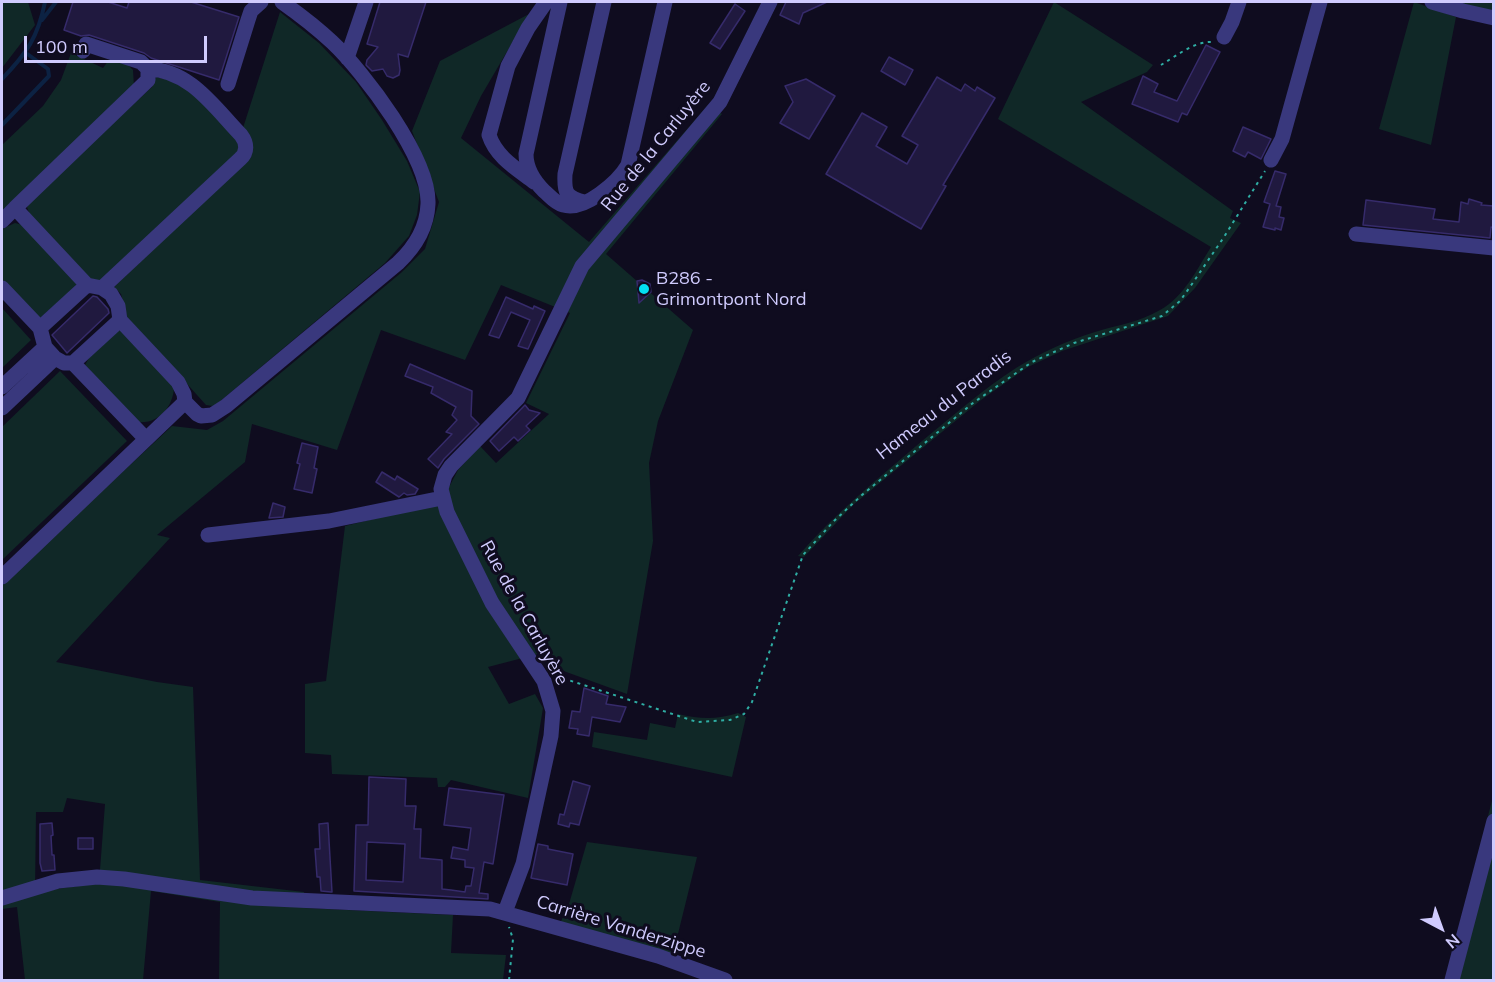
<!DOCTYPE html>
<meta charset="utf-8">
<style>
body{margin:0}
#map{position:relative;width:1495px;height:982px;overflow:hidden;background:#0f0c1f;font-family:Mulish,sans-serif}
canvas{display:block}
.frame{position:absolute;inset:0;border:3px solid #d0cbfe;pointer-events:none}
.north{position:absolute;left:1411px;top:898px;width:60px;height:60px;-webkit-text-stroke:4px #0f0c1f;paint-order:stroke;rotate:139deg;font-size:16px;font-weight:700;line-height:24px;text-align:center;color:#d0cbfe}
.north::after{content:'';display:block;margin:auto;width:21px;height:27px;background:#d0cbfe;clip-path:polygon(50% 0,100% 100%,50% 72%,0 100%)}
.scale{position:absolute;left:24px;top:36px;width:183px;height:27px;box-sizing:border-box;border:3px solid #d0cbfe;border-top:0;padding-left:8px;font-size:18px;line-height:21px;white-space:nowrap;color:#d0cbfe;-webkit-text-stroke:4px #0f0c1f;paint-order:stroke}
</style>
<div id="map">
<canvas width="1495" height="982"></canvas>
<div class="frame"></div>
<div class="north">N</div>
<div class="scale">100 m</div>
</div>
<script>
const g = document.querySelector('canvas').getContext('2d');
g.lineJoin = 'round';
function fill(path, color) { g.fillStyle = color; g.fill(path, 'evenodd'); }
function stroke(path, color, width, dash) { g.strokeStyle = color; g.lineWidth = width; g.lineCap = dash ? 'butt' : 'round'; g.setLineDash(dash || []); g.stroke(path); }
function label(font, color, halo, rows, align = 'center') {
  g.font = font + ' Mulish,sans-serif'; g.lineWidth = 6; g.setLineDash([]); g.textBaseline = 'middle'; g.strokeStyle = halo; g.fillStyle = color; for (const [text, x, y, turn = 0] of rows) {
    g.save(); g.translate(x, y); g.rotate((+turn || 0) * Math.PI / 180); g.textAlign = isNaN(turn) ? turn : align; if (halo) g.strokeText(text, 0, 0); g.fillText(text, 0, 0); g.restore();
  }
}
fill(new Path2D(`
 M2 2H28L35 25 2 68Z
 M1054 2 1153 65 1147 72 1081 102 1233 211 1230 218 1241 223 1195 288 1168 316 1062 351 1028 367 981 400 853 505 804 557 798 556C835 513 879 478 922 441 953 416 983 389 1016 368 1040 353 1068 340 1095 332 1117 325 1140 322 1160 310 1184 297 1197 269 1211 247L998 119Z
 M1414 2 1456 17 1431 145 1379 129Z
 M1456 2H1493V10L1472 8Z
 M280 12 319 43 356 82 382 120 407 161 420 192 417 215 409 236 385 263 218 403 213 406 206 405 127 317 121 294 114 287 238 168 243 128Z
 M529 14 481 96 461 138 589 242 708 105 722 114 606 254 693 330 658 421 649 463 653 541 627 694 547 665 538 654 488 667 509 704 535 694 543 708 528 798 451 780 445 787H438L437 778 332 774 331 755 305 753V684L326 681 345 526 410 510 447 491 458 470 480 446 496 463 549 414 526 403 570 313 501 285 465 360 381 330 337 450 252 424 245 462 157 535 170 538 56 662 157 682 193 687 200 880 304 892 305 908 453 915 451 953 506 955 503 980H219L220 902 151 891 143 980H25L17 907 2 909V584L172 426 207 430 223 421 402 272 425 249 439 202 412 131 440 61ZM67 798 105 804 99 883 35 892 36 812H63Z
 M71 53 103 68 111 57 125 62 133 70 134 87 2 211V145L43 106 61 80Z
 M156 77 188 84 239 138V154L105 281 87 279 30 216 27 207 30 199 152 87Z
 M15 223 23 225 78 282 75 287 39 319 2 282V229Z
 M2 308 31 340 2 368Z
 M118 331H123L174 384C175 405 159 425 137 422L85 365 89 358Z
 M60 371 127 441 2 560V427Z
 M738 713 746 717 732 777 592 747 594 732 647 740 650 723 675 728 678 714C700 719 716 720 738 713Z
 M1493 797V980H1445Z
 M587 842 697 857 673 954 556 932 569 904Z`), '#102827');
stroke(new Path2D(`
 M42 20 56 2
 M2 79C27 53 38 37 45 2
 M2 125 49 76 48 69 26 53`), '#0c2243', 4);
const building = new Path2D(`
 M73 2H108L127 8 129 2H191L239 17 219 80 151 58 144 53 89 35 81 36 64 30Z
 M380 2H426L408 57 398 54 400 70 399 75 393 78 387 76 383 69 372 71 366 65 367 60 378 47 367 44Z
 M786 2H827L803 13 799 24 780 15Z
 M735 4 745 11 720 49 710 43Z
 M1206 45 1220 52 1187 115 1182 113 1178 122 1132 104 1143 76 1158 84 1154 92 1177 101Z
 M889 57 913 70 905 85 881 71Z
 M937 77 961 91 965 84 975 91 977 87 995 98 943 185 946 186 921 229 826 174 862 113 887 127 876 146 907 164 918 145 902 136Z
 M806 79 835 96 809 139 780 123 793 102 785 86Z
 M1243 127 1271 139 1261 159 1248 152 1245 157 1233 151Z
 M1275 171 1286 174 1276 206 1281 207 1279 217 1284 218 1281 230 1275 228V230L1263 227 1270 204 1264 202Z
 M1469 199 1482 203 1481 205 1494 206V228L1491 227 1490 238 1363 225 1366 200 1435 209 1433 219 1459 222 1461 202 1468 204Z
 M642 280 650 284 651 292 639 303 637 281Z
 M93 296 97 297 108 309 109 313 67 353 52 335Z
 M506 297 533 309 534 306 545 311 528 349 518 346 530 320 511 312 499 338 489 335Z
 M410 364 472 391 471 416 479 424 444 459 438 468 428 459 452 434 446 432 457 420 452 415 456 407 431 393 433 387 405 376Z
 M525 405 529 410 540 413 526 426 530 430 518 441 514 437 499 451 490 441Z
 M302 443 318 447 314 468 317 469 312 493 294 489 300 464 297 463Z
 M382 472 395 480 397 476 418 489 415 494 407 495 404 493 399 497 376 482Z
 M273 503 285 507 283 517 269 518Z
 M584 688 608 696 606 704 626 707 620 722 592 717 589 736 577 734 578 729 569 728 572 711 580 712Z
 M369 777 406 779 405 806H416L414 829H421L420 858 442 860V889L451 890 465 892 466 886H471L474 868 465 867V860L451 858 453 847 468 850 471 828 444 825 449 788 504 795 493 864 484 862 479 893 488 894V899L354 891 356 825H368ZM367 842 405 844 403 882 366 880Z
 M573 781 590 786 579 825 570 823 569 827 558 824 560 814 564 815Z
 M52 823 53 835 51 836 52 855H54L55 870 42 871 40 863V824Z
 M328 823 332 892H331L321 891 320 877H317L315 849H320L319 824Z
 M78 838H93V849H78Z
 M538 844 548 846V849L573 854 567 885 531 878Z`);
fill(building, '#20193f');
stroke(building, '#362b6b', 1.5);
stroke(new Path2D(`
 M1161 65C1176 56 1195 41 1212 42
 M556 676 697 722 730 720 744 714 752 702 803 555 834 521 862 495 973 403 1032 362 1074 343 1162 316 1180 301 1192 284 1224 237 1265 171
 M509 980 513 939 509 927`), '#2faea4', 2, [3, 4.5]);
stroke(new Path2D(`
 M560 2 526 154C526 169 533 180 544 191 550 196 555 203 563 205 584 212 618 182 628 165L665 2
 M1432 2 1463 11 1494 18
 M1224 37 1232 22 1239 2
 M347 58 366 2
 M228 84 248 20 251 11 261 2
 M1271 160 1282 139 1320 2
 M534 182C517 169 496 157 489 135L508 66 528 28 546 2
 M584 202C566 197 564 193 565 174L604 2
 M15 208 148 80V69L141 62 86 44 83 51
 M2 221 15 208 87 285 102 288 111 294 118 306 120 320 178 382 184 394 185 402 197 414 201 416 212 415 226 406 398 263C415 247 427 228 428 204 430 159 364 72 332 42 316 27 299 14 282 2
 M1356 234 1494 248
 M2 288 40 328 45 347 55 358
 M102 288 240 159C248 152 247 143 241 135 214 107 190 70 148 69
 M40 328 87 285
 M73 363 120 320
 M2 387 45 347
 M2 408 55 358 64 363H73L146 439
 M208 535 329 521 442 498
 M2 577 185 402
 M2 898 58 881 97 877 124 879 252 898 490 909 658 956 725 980
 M505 912 523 864 551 736 553 711 544 681 492 603 447 512 441 489 445 475 451 466 518 398 582 266 720 102 770 2
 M1452 980 1494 821`), '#39387d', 15);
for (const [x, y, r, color] of [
 [644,289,6,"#03dff2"]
]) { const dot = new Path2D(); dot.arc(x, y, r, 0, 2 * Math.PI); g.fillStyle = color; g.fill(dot); stroke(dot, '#0f0c1f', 2); }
label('18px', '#d0cbfe', '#0f0c1f', [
 ["Rue de la Carluyère",656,146,-51],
 ["Hameau du Paradis",944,405,-38],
 ["Rue de la Carluyère",524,613,61],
 ["Carrière Vanderzippe",621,927,17]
]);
label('18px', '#d0cbfe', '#0f0c1f', [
 ["B286 -",656,279],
 ["Grimontpont Nord",656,300]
], 'left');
</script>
